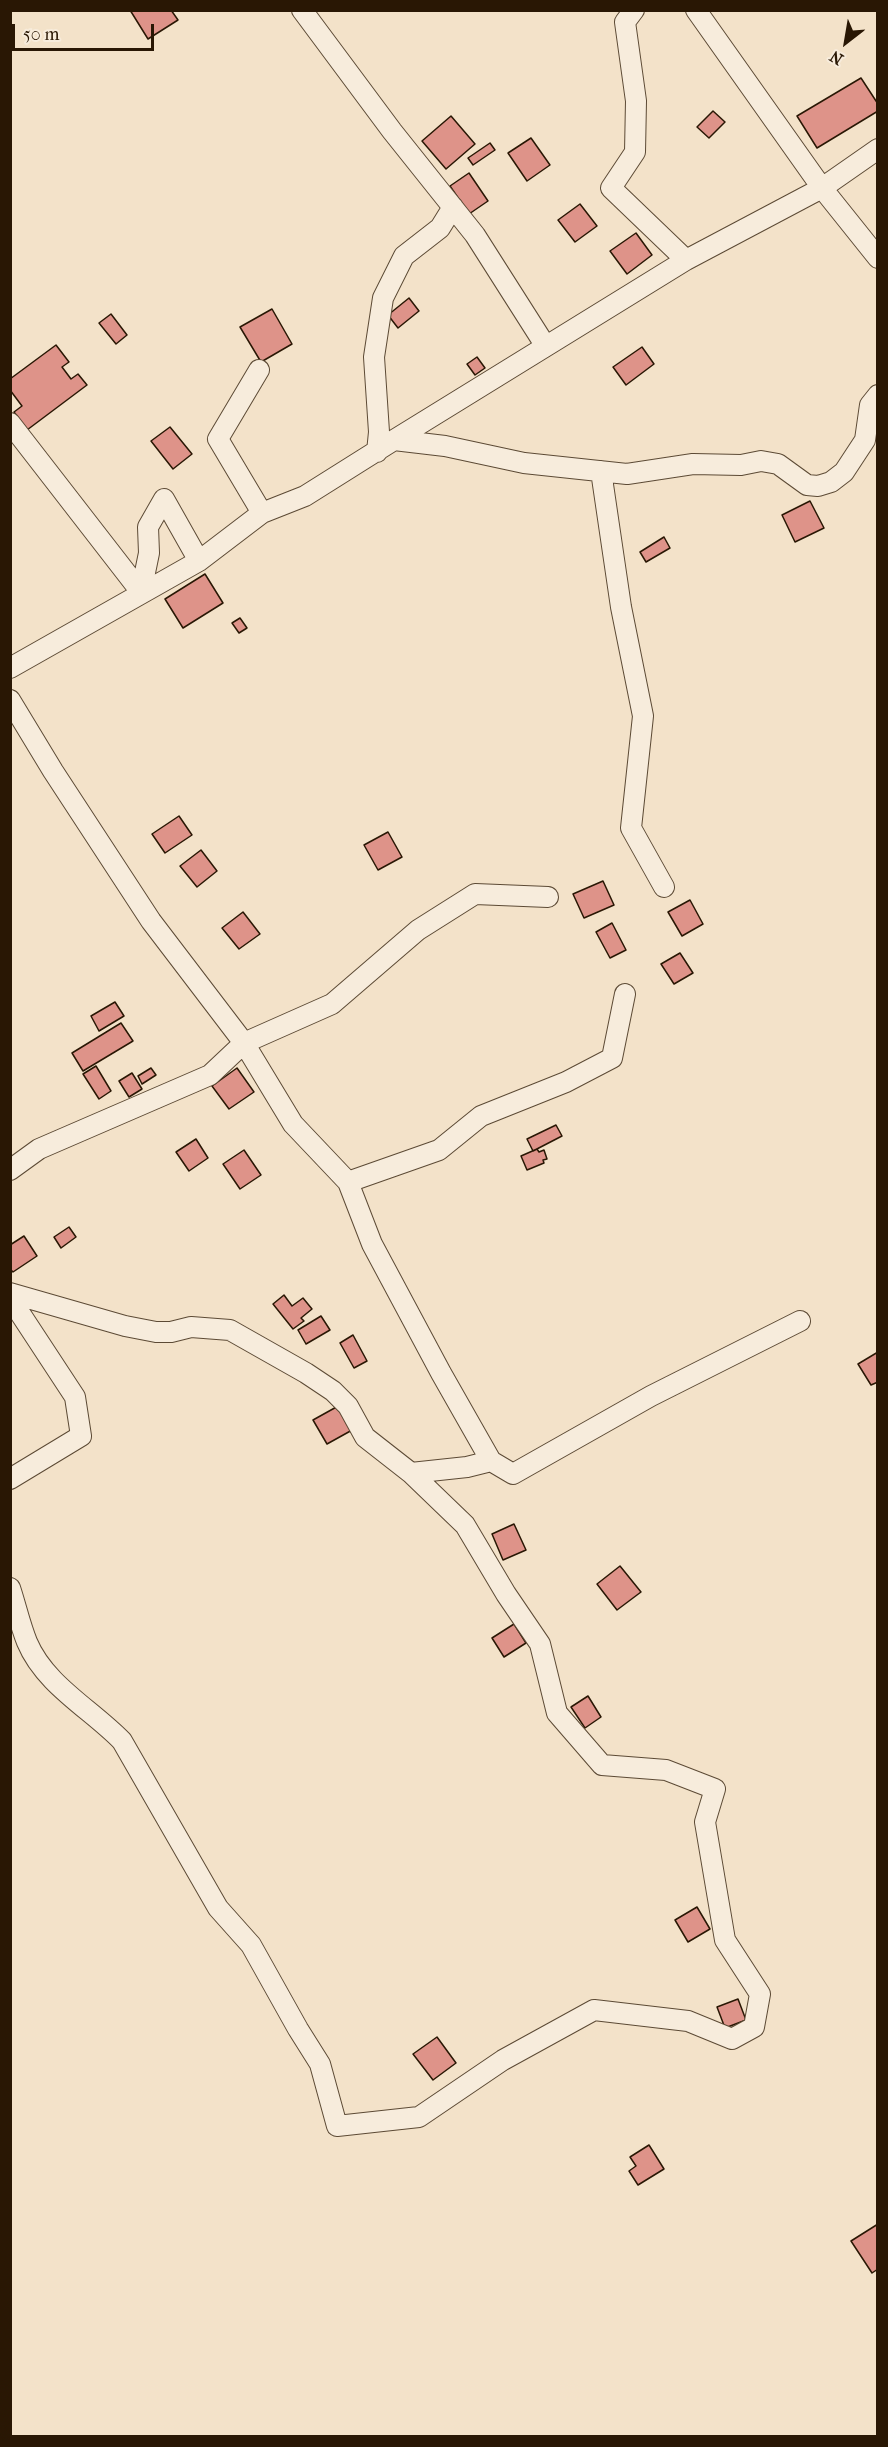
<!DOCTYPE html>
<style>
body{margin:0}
#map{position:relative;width:888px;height:2447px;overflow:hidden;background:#f3e2c9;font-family:"IM FELL French Canon",serif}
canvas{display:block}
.frame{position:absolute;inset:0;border:12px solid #291704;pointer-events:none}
.north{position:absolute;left:816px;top:12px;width:60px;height:60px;-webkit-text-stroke:4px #f7ecdc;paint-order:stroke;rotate:211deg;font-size:16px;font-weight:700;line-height:24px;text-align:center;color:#291704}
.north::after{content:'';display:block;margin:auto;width:21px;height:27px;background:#291704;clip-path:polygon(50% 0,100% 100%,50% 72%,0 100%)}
.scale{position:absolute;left:12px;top:24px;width:142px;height:27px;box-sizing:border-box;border:3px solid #291704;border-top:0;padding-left:8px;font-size:18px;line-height:21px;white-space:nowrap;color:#291704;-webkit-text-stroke:4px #f7ecdc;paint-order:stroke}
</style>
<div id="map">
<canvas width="888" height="2447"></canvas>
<div class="frame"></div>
<div class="north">N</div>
<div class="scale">50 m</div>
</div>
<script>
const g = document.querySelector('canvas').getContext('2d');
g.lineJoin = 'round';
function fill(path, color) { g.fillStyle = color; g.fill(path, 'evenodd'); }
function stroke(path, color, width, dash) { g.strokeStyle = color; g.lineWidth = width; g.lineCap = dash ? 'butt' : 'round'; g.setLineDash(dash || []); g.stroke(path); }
const building = new Path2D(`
 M130 10H171L178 20 148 39Z
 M861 78 878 104V111L817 148 797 116Z
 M713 111 725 122 709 138 697 127Z
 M451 116 475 144 446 169 422 141Z
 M531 138 550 165 527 181 508 153Z
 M490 143 495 150 473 165 468 158Z
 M469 173 488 201 469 214 450 186Z
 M580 204 597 226 575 242 558 220Z
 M636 233 652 255 627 274 610 251Z
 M409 298 419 311 398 328 388 315Z
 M272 309 292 344 261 362 240 327Z
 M111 314 127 335 116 344 99 323Z
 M56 345 69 362 62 367 71 379 78 374 87 385 27 430 14 412 22 406 10 390V379Z
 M642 347 654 364 626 385 613 367Z
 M477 357 485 368 475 375 467 364Z
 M170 427 192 454 173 469 151 441Z
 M810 501 824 528 795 542 782 515Z
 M664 537 670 548 646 562 640 552Z
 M205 574 223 603 183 628 165 599Z
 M240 618 247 628 239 633 232 623Z
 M179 816 192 835 165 853 152 834Z
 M388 832 402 857 378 870 364 845Z
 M201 850 217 871 197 887 180 866Z
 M603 881 614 905 584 918 573 894Z
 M690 900 703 924 682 936 668 912Z
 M243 912 260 934 239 949 222 928Z
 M612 923 626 950 610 958 596 932Z
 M680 953 693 973 674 984 661 964Z
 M115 1002 124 1016 99 1031 91 1016Z
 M121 1023 133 1041 83 1071 72 1053Z
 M96 1066 111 1091 99 1099 83 1074Z
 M151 1068 156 1075 142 1084 138 1076Z
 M237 1068 254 1092 229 1109 212 1086Z
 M132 1073 142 1089 129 1097 119 1081Z
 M556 1125 562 1136 533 1151 527 1139Z
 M196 1139 208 1158 189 1171 176 1152Z
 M537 1149 539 1152 544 1150 547 1159 543 1160 544 1163 527 1170 521 1156Z
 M244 1150 261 1175 240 1189 223 1164Z
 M69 1227 76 1237 61 1248 54 1237Z
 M24 1236 37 1256 13 1272 10 1269V1245Z
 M284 1295 292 1306 303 1298 312 1309 301 1318 304 1321 293 1329 273 1304Z
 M321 1316 330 1330 306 1344 298 1330Z
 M353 1335 367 1361 354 1368 340 1343Z
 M878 1352V1382L871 1385 858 1364Z
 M340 1405 354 1429 327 1444 313 1420Z
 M514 1524 526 1550 503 1560 492 1534Z
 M620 1566 641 1592 617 1610 597 1584Z
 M514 1624 526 1643 504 1657 492 1638Z
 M588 1696 601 1717 585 1728 571 1707Z
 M697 1907 710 1929 688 1942 675 1920Z
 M738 1999 746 2020 725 2028 717 2007Z
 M437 2037 456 2063 433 2080 413 2054Z
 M649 2145 664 2169 638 2185 629 2171 636 2166 630 2157Z
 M878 2224V2269L872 2273 851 2241Z`);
fill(building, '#de9389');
stroke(building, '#291704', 1.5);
const street = new Path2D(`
 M302 10 392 131 475 235 545 345
 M634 10 625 22 636 101 635 152 611 188 686 260
 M696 10 822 188 878 149
 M259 370 218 439 262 513
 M10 423 141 592 149 553 148 527 164 499 199 561
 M394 440 686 260 822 188 878 258
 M377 452 379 432 374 357 383 298 404 256 440 228 453 207
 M601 471 621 607 643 716 631 828 664 887
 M10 668 199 561 262 513 305 496 394 440 445 446 524 463 627 474 693 464 741 465 761 461 778 464 807 485 818 486 831 482 844 472 865 440 870 405 878 395
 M10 700 53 771 151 921 244 1043 293 1124 348 1182 372 1244 441 1373 491 1461
 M10 1170 39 1149 210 1075 244 1043 332 1004 418 930 475 894 548 897
 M348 1182 439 1150 481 1116 566 1082 612 1058 625 994
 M10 1293 125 1326 156 1332H171L191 1327 230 1330 306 1373 333 1391 348 1406 365 1437 411 1473 467 1467 491 1461 513 1474 651 1396 800 1321
 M10 1298 75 1397 81 1436 10 1479
 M10 1588C16 1606 20 1625 27 1642 45 1685 91 1709 122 1741L218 1908 251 1945 298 2029 320 2064 337 2126 419 2117 503 2060 594 2010 688 2021 732 2039 754 2027 760 1994 725 1940 705 1822 715 1789 666 1770 602 1765 557 1713 540 1644 506 1594 465 1525 411 1473`);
stroke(street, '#5c4a35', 22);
stroke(street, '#f7ecdc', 20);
</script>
